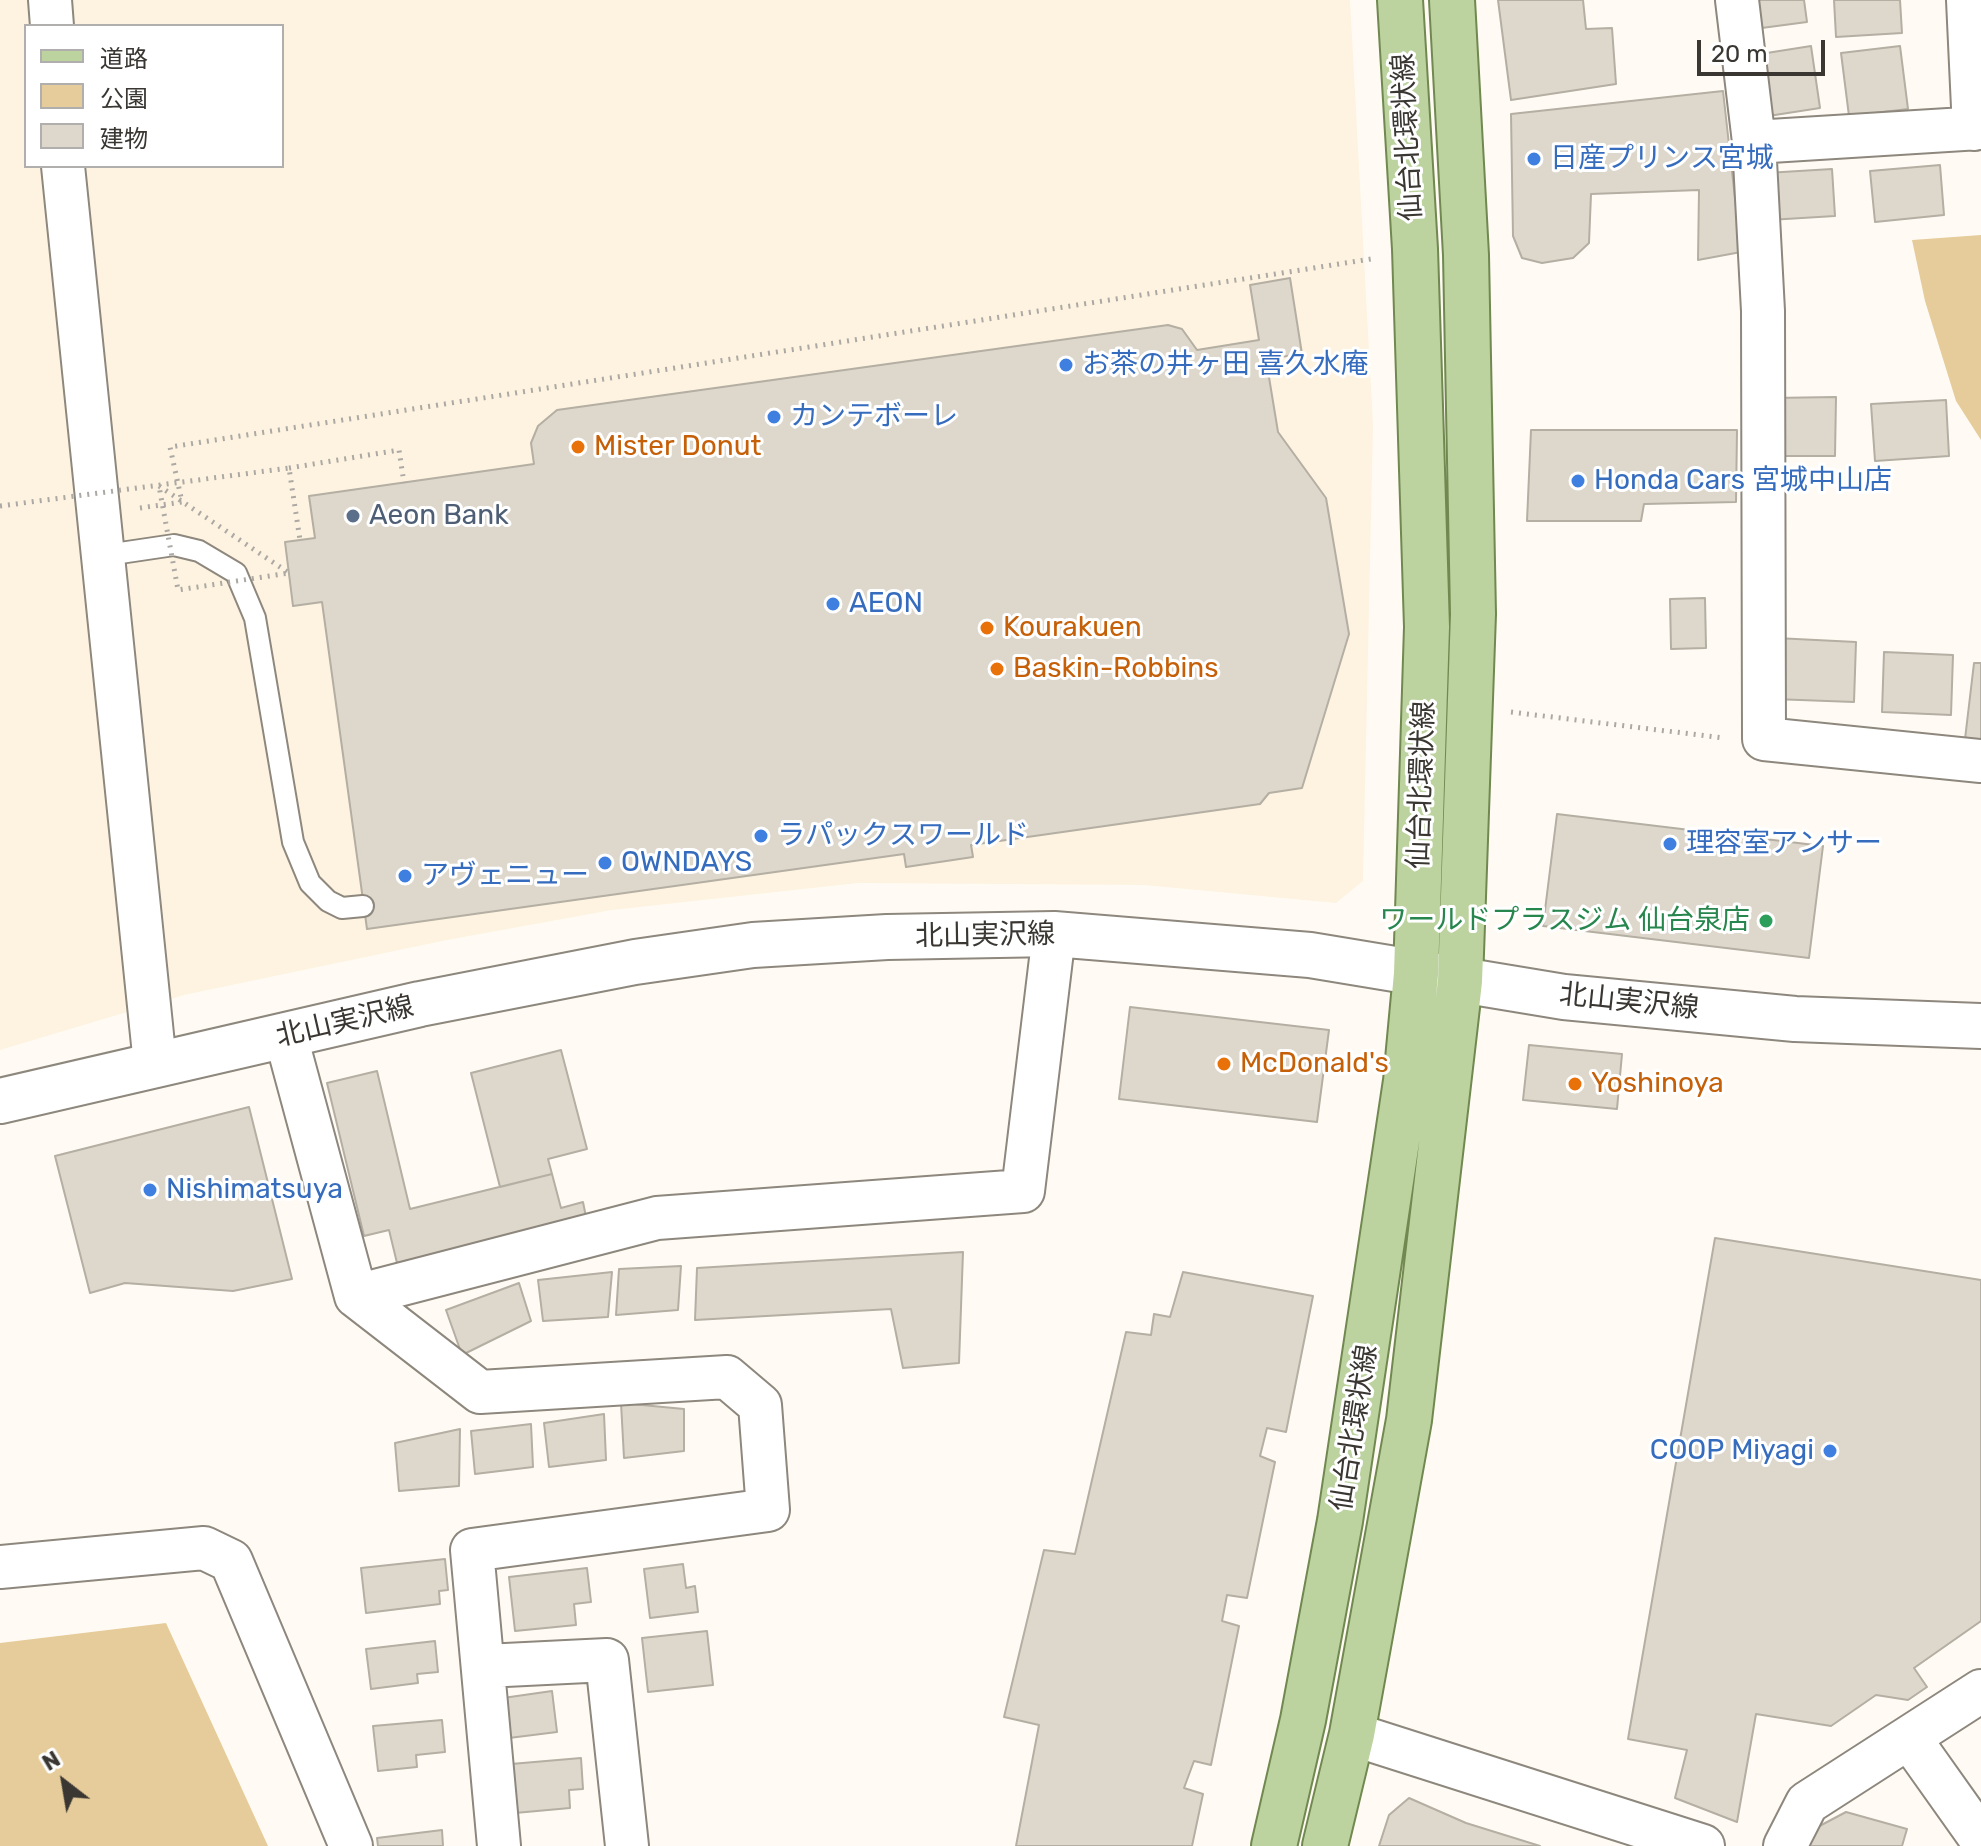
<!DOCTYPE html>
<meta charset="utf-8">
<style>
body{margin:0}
#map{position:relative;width:1981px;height:1846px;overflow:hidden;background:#fffbf4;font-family:Rubik,"Noto Sans JP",sans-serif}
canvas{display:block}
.legend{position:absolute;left:24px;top:24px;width:260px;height:144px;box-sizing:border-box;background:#fff;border:2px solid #b0afad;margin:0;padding:10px 14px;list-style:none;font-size:24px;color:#3a3733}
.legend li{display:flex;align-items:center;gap:16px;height:40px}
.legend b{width:40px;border:2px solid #b0afad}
.north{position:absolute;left:24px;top:1742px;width:80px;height:80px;-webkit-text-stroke:6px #fff;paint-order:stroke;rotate:329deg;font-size:22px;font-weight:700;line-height:32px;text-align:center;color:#3a3733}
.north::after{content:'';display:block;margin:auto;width:28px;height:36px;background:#3a3733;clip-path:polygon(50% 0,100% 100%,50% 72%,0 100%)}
.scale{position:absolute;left:1697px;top:40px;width:128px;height:36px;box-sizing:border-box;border:4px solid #3a3733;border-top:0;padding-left:10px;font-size:24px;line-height:28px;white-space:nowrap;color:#3a3733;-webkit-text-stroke:6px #fff;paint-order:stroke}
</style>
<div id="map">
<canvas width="1981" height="1846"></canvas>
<ul class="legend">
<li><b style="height:10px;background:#bcd29f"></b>道路</li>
<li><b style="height:22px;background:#e6cc9a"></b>公園</li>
<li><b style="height:22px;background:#ded8cc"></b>建物</li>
</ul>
<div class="north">N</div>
<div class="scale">20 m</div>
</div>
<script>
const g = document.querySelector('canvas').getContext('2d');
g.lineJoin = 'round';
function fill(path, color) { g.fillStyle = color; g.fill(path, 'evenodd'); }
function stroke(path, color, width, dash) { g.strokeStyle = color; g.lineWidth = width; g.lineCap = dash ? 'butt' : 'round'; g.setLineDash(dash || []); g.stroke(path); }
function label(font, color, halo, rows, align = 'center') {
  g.font = font + ' Rubik,"Noto Sans JP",sans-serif'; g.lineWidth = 6; g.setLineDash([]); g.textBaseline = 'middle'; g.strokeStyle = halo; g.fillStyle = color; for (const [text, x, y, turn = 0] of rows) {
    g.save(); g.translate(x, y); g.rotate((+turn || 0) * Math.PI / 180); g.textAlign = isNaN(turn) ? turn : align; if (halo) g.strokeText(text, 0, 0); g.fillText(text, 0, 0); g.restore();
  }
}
fill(new Path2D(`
 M0 0H1350L1373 425 1363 881 1336 903 1144 885 858 883 612 910 447 940 184 995 0 1050ZM26 26H282V166H26Z`), '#fdf3e0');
fill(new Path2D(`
 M1981 235V440L1956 401 1925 301 1912 240Z
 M166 1623 268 1846H0V1643Z`), '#e6cc9a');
const building = new Path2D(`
 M1498 0H1583L1586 29 1612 28 1616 84 1511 100Z
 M1751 0H1804L1807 22 1754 29Z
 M1834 0H1900L1902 33 1836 37Z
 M1811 46 1820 108 1762 117 1754 55Z
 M1900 46 1908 109 1849 116 1841 53Z
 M1723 91 1741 252 1698 260 1699 190 1591 194 1589 243 1573 258 1542 263 1522 258 1513 236 1511 114Z
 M1940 165 1944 215 1875 222 1870 171Z
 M1832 169 1835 216 1769 220 1766 173Z
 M1290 278 1302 354 1266 359 1278 432 1326 498 1349 634 1302 788 1269 793 1260 804 971 845 973 857 906 867 904 854 367 929 322 602 293 606 285 542 315 538 309 496 534 464 531 443 538 426 557 410 1168 325 1182 329 1197 350 1259 340 1250 285Z
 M1836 397 1835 456H1772V398Z
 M1946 400 1949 456 1875 461 1871 404Z
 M1531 430H1737L1736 502 1644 504 1641 521H1527Z
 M1705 598 1706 648 1671 649 1670 599Z
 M1776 638 1856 642 1854 702 1773 699Z
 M1884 652 1953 655 1951 715 1882 712Z
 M1974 663H1981V742L1965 739Z
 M1557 814 1823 846 1809 958 1543 926Z
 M1130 1007 1329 1030 1317 1122 1119 1099Z
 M1529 1045 1622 1054 1617 1109 1523 1100Z
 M561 1050 587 1149 548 1159 552 1174 500 1187 471 1073Z
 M377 1071 410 1209 552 1174 561 1208 583 1202 586 1217 397 1263 389 1230 364 1236 327 1083Z
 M249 1107 292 1279 233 1291 125 1283 90 1293 55 1156Z
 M1715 1238 1981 1280V1621L1914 1668 1927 1687 1908 1700 1876 1695 1831 1726 1756 1714 1737 1822 1675 1798 1687 1750 1628 1739Z
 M963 1252 959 1363 903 1368 891 1309 695 1320 697 1268Z
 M681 1266 678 1310 616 1315 619 1269Z
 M612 1272 608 1317 543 1321 538 1280Z
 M1183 1272 1313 1296 1286 1432 1267 1428 1260 1456 1275 1462 1247 1598 1227 1595 1222 1621 1239 1626 1211 1765 1194 1761 1184 1788 1203 1794 1192 1846H1016L1039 1725 1004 1717 1044 1550 1075 1554 1126 1332 1151 1335 1154 1314 1170 1317Z
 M519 1283 531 1321 462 1355 446 1310Z
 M621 1403 684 1409V1451L624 1458Z
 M604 1414 606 1460 549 1467 544 1423Z
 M531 1424 533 1467 475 1474 471 1431Z
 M460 1429 459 1486 399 1491 395 1443Z
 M445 1559 448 1590 439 1591 440 1604 366 1613 361 1568Z
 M683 1564 686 1588 695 1586 698 1612 650 1618 644 1569Z
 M587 1568 591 1602 574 1604 576 1625 515 1631 509 1577Z
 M707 1631 713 1685 648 1692 642 1638Z
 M435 1641 438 1672 417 1674 418 1683 371 1689 366 1649Z
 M552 1691 557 1732 501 1739 496 1699Z
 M442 1720 445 1752 416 1755 417 1767 378 1771 373 1726Z
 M581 1758 583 1789 569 1790 570 1808 515 1813 511 1764Z
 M1409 1798 1466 1823 1540 1846H1379L1389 1815Z
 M1846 1812 1907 1829 1902 1846H1808L1812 1830Z
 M442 1830 443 1846H378L377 1838Z`);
fill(building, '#ded8cc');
stroke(building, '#b4aea3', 2);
const lane = new Path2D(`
 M100 556 174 545 199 551 236 573 255 618 293 842 310 883 328 901 342 908 363 906`);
const street = new Path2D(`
 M50 0 52 26
 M1737 0 1754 142 1763 311 1764 739 1981 761
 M1968 0 1974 129
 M1754 142 1981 128
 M63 166 155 1064
 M286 1037 356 1296 480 1392 727 1377 760 1405 768 1510 472 1550 499 1846
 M356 1296 657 1218 1023 1191 1054 934
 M0 1567 204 1548 231 1561 351 1846
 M485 1666 607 1660 627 1846
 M1352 1734 1703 1846
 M1910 1739 1981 1839
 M1785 1846 1807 1803 1981 1691`);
const secondary = new Path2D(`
 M0 1101 420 1004 635 962 753 945 887 937 1054 934 1310 955 1564 997 1795 1019 1981 1026`);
const primary = new Path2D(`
 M1274 1846 1303 1720 1340 1521 1406 1081 1416 974 1427 627 1415 249 1400 0
 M1325 1846 1352 1734 1409 1420 1460 981 1473 614 1466 255 1452 0`);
stroke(lane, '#8d877d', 24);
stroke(street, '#8d877d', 46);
stroke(secondary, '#8d877d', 48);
stroke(primary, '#718850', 48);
stroke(new Path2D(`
 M289 468 399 450 404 483
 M140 508 182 502 170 447 1371 259
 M1511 712 1724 738`), '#aca8a3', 5, [2, 6]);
stroke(lane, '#fff', 20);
stroke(street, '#fff', 42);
stroke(secondary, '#fff', 44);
stroke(primary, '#bcd29f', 44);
stroke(new Path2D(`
 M159 486 289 573 178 590Z
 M0 506 289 468 300 540`), '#aca8a3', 5, [2, 6]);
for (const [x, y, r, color] of [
 [1534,159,8,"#3f7fe0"],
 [1066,365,8,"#3f7fe0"],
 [774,417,8,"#3f7fe0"],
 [578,447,8,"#e8710a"],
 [1578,481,8,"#3f7fe0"],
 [353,516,8,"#5c6f8a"],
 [833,604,8,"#3f7fe0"],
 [987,628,8,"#e8710a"],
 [997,669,8,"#e8710a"],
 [761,836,8,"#3f7fe0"],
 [1670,844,8,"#3f7fe0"],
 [605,863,8,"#3f7fe0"],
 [405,876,8,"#3f7fe0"],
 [1766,921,8,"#2e9e5b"],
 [1224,1064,8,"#e8710a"],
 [1575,1084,8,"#e8710a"],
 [150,1190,8,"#3f7fe0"],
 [1830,1451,8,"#3f7fe0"]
]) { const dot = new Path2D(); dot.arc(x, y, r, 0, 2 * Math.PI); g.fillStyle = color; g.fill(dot); stroke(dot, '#fff', 3); }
label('28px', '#3a3733', '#fff', [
 ["仙台北環状線",1408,137,-93],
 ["仙台北環状線",1422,785,-88],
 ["北山実沢線",985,936,-1],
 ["北山実沢線",1629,1002,6],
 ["北山実沢線",345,1022,-13],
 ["仙台北環状線",1355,1428,-81]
]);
label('28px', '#366cbe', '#fff', [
 ["日産プリンス宮城",1550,159],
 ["お茶の井ヶ田 喜久水庵",1082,365],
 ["カンテボーレ",790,417],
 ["Honda Cars 宮城中山店",1594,481],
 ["AEON",849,604],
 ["ラパックスワールド",777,836],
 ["理容室アンサー",1686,844],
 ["OWNDAYS",621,863],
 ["アヴェニュー",421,876],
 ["Nishimatsuya",166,1190],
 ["COOP Miyagi",1814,1451,"right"]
], 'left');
label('28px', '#c56008', '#fff', [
 ["Mister Donut",594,447],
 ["Kourakuen",1003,628],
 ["Baskin-Robbins",1013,669],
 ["McDonald's",1240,1064],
 ["Yoshinoya",1591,1084]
], 'left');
label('28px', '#4e5e75', '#fff', [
 ["Aeon Bank",369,516]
], 'left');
label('28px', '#27864d', '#fff', [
 ["ワールドプラスジム 仙台泉店",1750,921]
], 'right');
</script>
